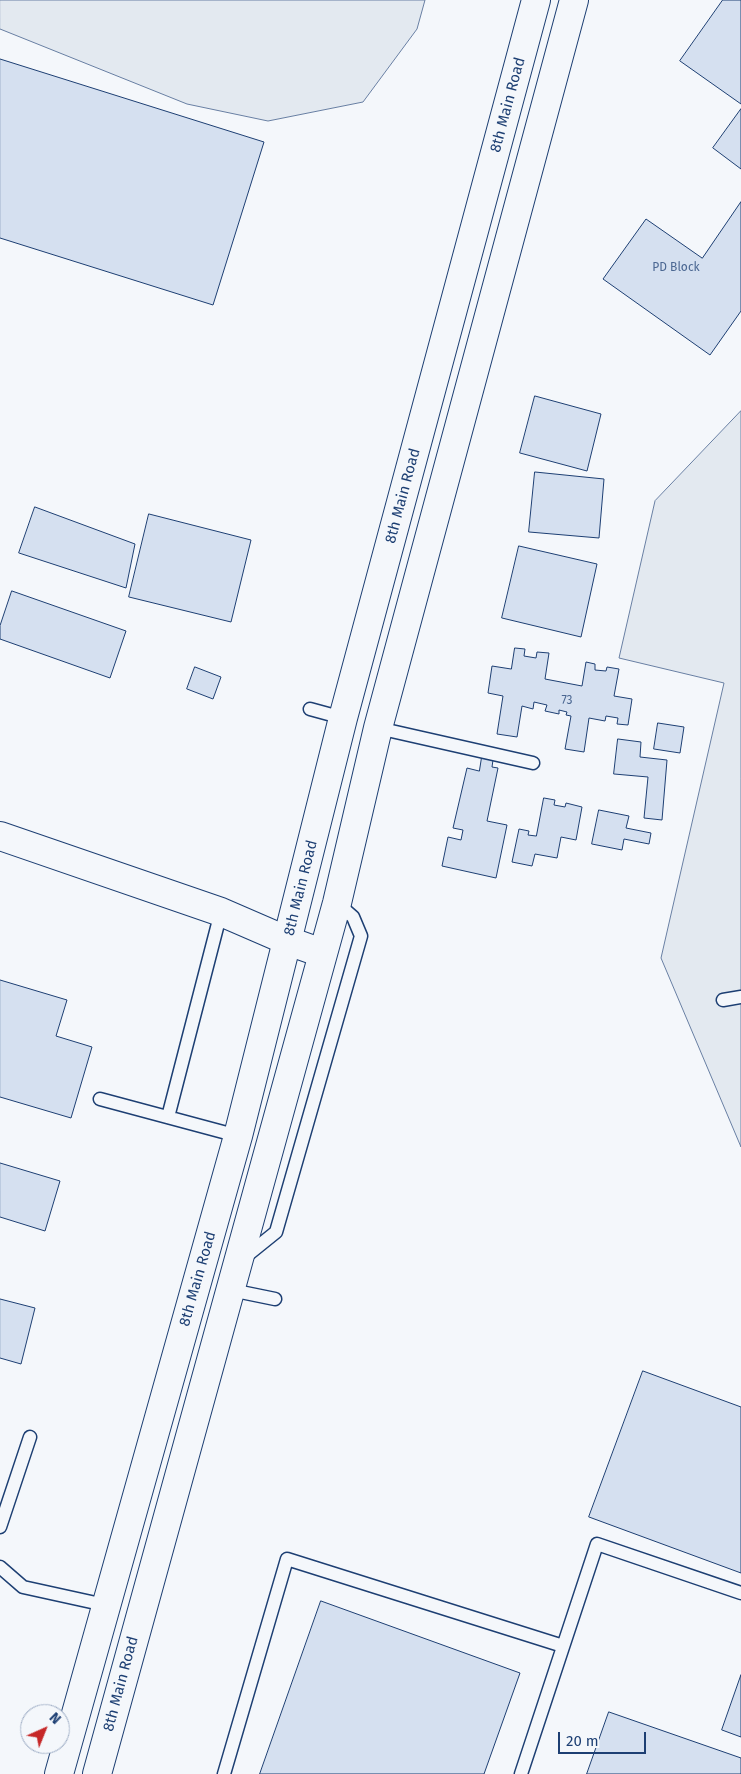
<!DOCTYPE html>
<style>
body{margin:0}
#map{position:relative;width:741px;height:1774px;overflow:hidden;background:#f4f7fb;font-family:"Fira Sans",sans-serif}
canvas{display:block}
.north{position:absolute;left:20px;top:1704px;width:50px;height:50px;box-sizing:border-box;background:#f4f7fb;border:1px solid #9eadc5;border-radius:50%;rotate:44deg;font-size:14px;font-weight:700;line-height:20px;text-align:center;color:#1d3f73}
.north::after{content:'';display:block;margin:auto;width:18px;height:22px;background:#c62828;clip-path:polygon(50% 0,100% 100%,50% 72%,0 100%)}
.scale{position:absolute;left:558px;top:1732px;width:88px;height:22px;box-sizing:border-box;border:2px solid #1d3f73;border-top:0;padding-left:6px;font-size:15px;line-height:18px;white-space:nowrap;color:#1d3f73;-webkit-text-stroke:4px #f4f7fb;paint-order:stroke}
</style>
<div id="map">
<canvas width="741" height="1774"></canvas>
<div class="north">N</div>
<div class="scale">20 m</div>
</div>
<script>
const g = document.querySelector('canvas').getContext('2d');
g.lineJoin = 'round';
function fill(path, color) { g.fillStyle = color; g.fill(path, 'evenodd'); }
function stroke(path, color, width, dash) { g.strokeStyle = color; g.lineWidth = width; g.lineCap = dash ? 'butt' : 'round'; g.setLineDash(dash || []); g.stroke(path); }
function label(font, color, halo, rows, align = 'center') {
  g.font = font + ' "Fira Sans",sans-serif'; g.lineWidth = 4; g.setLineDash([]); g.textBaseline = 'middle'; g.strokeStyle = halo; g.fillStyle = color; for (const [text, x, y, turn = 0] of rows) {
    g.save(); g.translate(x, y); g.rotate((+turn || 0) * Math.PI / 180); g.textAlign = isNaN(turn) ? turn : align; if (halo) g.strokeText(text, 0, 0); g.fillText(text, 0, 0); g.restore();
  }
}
const green = new Path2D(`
 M0 0H425L417 29 363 102 268 121 187 104 0 29Z
 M741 411V1147L661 958 724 683 619 658 655 501Z`);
fill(green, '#e3e9f0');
stroke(green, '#687fa3', 1);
const building = new Path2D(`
 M723 0H741V104L680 61Z
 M0 59 264 142 213 305 0 238Z
 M741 109V169L713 148Z
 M741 202V311L710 355 603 279 646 219 702 258Z
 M535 396 601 414 587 471 520 453Z
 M535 472 604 479 599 538 529 532Z
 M35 507 135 544 126 588 19 553Z
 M149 514 251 540 231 622 129 597Z
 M519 546 597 564 581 637 502 618Z
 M12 591 126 631 110 678 0 639V626Z
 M515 648 525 649 524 656 536 658 537 652 549 653 545 679 582 686 586 662 595 664V670L606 671 607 667 619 669 614 696 632 699 628 725 617 724 618 718 606 716 605 721 589 718 584 752 565 749 571 716 566 715 567 712 559 710V714L545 711 547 705 534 702 533 709 522 706 517 737 497 734 503 696 488 693 492 666 511 669Z
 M195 667 221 677 213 699 187 689Z
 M658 723 684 727 680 753 654 749Z
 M618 739 641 742 640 757 667 760 662 820 644 818 648 777 614 774Z
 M482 757 493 760 492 767 498 768 487 821 507 825 496 878 442 866 448 837 461 840 463 830 453 828 467 768 479 771Z
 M544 798 555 800 554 805 565 807 566 803 582 807 576 840 561 837 557 858 535 854 532 866 512 862 519 829 529 831 528 835 536 836Z
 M599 810 629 816 626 828 651 833 649 844 624 839 622 850 592 844Z
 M0 980 67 1000 56 1036 92 1047 71 1118 0 1097Z
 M0 1163 60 1181 45 1231 0 1217Z
 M0 1299 35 1308 21 1364 0 1358Z
 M643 1371 741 1407V1573L589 1517Z
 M321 1601 520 1673 484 1774H260Z
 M741 1675V1737L722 1730Z
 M609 1712 741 1758V1774H587Z`);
fill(building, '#d5e0f0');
stroke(building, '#1d3f73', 1);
const service = new Path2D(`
 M310 709 343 718
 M378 728 533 763
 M723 1000 741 997
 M100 1099 238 1136
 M168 1117 221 912
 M245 1257 276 1232 361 936 353 917 337 903
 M231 1290 275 1299
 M0 1527 30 1437
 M0 1567 23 1587 105 1605
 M224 1774 287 1559 563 1646
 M521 1774 597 1544 741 1593`);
const tertiary = new Path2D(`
 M0 836 221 912 288 941 322 953`);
const secondary = new Path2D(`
 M59 1774 238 1136 343 718 536 0
 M97 1774 337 903 378 728 574 0`);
stroke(service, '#1d3f73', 15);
stroke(tertiary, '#1d3f73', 30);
stroke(secondary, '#1d3f73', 30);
stroke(service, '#f4f7fb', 12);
stroke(tertiary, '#f4f7fb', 28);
stroke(secondary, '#f4f7fb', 28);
label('12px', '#4b6792', null, [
 ["PD Block",676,268],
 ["73",567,701]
]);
label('15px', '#1d3f73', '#f4f7fb', [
 ["8th Main Road",508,105,-75],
 ["8th Main Road",403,496,-75],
 ["8th Main Road",301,888,-76],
 ["8th Main Road",198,1279,-74],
 ["8th Main Road",121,1684,-75]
]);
</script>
